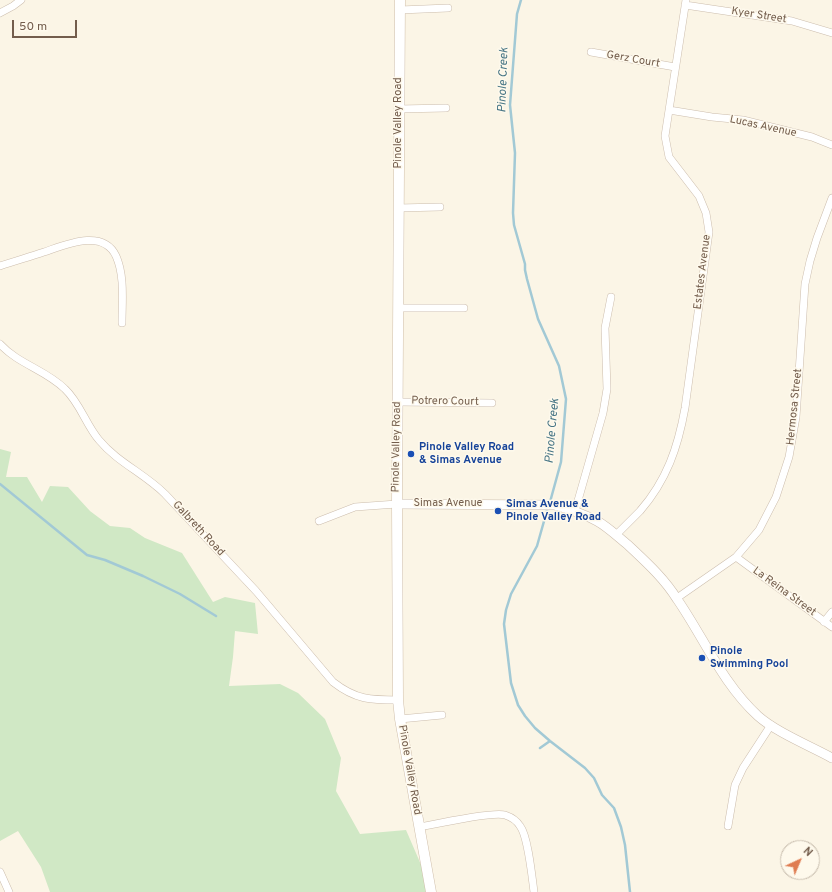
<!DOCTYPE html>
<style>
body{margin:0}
#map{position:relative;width:832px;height:892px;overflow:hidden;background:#fbf5e6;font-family:Overpass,sans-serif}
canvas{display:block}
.north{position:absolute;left:780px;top:840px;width:40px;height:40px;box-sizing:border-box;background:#fef9ec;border:1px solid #c6bbac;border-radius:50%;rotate:44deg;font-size:11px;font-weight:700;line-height:16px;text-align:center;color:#735d4c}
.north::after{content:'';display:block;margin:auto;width:14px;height:18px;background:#df7d52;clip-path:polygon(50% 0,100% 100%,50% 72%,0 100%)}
.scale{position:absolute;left:12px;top:20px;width:65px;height:18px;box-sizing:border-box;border:2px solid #735d4c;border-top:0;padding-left:5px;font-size:12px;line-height:14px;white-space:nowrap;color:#735d4c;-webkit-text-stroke:3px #fef9ec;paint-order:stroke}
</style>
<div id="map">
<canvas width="832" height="892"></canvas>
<div class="north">N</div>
<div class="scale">50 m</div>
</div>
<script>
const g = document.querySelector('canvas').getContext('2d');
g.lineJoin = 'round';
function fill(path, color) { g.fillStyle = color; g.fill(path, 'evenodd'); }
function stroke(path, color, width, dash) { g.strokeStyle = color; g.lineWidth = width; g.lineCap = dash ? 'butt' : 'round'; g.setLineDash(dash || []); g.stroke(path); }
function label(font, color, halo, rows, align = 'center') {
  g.font = font + ' Overpass,sans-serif'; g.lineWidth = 3; g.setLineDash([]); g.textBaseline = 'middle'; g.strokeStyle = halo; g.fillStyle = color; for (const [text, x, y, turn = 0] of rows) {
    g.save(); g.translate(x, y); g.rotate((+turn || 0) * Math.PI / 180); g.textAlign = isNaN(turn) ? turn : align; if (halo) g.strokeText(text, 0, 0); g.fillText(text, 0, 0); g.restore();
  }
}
fill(new Path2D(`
 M0 449 11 452 6 477H27L42 502 50 486 68 487 90 511 110 526 130 528 145 538 182 553 213 602 225 597 255 603 258 634 235 631 233 657 229 686 280 684 298 693 325 719 341 758 336 791 360 834 406 830 422 867 426 892H50L41 867 18 831 0 841Z`), '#d0e8c5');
stroke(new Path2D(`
 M521 0 517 14 510 105 515 153 513 213 514 225 525 264V270L527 279 538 319 559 366 566 399 561 462 550 502
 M0 484 87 555 105 560 143 576 180 594 216 616
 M548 507 537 546 511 594 506 610 504 624 511 683 518 705 525 716 535 728 550 741 585 768 594 778 602 795 614 808 621 827 625 845 630 892
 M540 748 550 741`), '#a2c9d5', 2.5);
const minor = new Path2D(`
 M685 5 792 21 832 33
 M400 10 448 8
 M0 13 13 6 21 0
 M591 52 675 67
 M399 109 446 108
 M669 110 712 117 743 120 812 137 832 145
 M398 208 440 207
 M0 266C15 261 29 257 44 252 65 245 103 228 116 256 125 276 122 302 122 323
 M398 308H464
 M0 344C18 364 46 370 65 389 80 403 86 425 99 440 117 462 145 474 165 494L256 591 333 682C356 700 371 700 398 700
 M398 402 492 403
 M575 511 603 413 607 389 605 328 611 297
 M319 521 355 507 397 504
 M616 535C624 527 632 519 640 511 667 480 678 447 685 408L709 232 706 213 699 196 669 157 665 136 686 0
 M736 557 832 627
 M677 598 736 557 759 530 776 497 789 457 796 417 805 284 810 261 817 238 832 198
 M824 622 832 612
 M400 719 442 715
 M728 826 735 785 743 768 771 725
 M420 827C435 824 494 811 505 815 511 817 517 821 520 826 528 836 532 877 534 892
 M0 872 9 892`);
const tertiary = new Path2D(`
 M397 504 554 505C569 509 584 514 597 521 608 527 618 537 628 545 646 562 664 578 677 599 704 638 722 683 758 716 776 732 810 746 832 758`);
const secondary = new Path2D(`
 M400 0 397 504 398 700 400 719 431 892`);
stroke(minor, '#ccbdad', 8);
stroke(tertiary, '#ccbdad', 10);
stroke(secondary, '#cfbeaa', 11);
stroke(minor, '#fff', 7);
stroke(tertiary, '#fff', 9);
stroke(secondary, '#fff', 10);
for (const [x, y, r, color] of [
 [411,454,4,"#1a4fb4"],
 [498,511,4,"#1a4fb4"],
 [702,658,4,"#1a4fb4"]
]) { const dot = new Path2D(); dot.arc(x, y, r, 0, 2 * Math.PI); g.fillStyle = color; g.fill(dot); stroke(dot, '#fef9ec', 1.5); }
label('11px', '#735d4c', '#fef9ec', [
 ["Kyer Street",759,16,9],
 ["Gerz Court",633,60,10],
 ["Pinole Valley Road",399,123,-90],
 ["Lucas Avenue",763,127,12],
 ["Estates Avenue",703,272,-83],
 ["Potrero Court",445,402,1],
 ["Hermosa Street",795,407,-84],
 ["Pinole Valley Road",397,447,-89],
 ["Simas Avenue",448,504],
 ["Galbreth Road",198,529,47],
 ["La Reina Street",784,592,36],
 ["Pinole Valley Road",409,770,80]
]);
label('bold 11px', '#164399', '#fef9ec', [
 ["Pinole Valley Road",419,448],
 ["& Simas Avenue",419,461],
 ["Simas Avenue &",506,505],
 ["Pinole Valley Road",506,518],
 ["Pinole",710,652],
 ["Swimming Pool",710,665]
], 'left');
label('italic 12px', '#477585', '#fef9ec', [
 ["Pinole Creek",504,80,-88],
 ["Pinole Creek",553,431,-85]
]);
</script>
